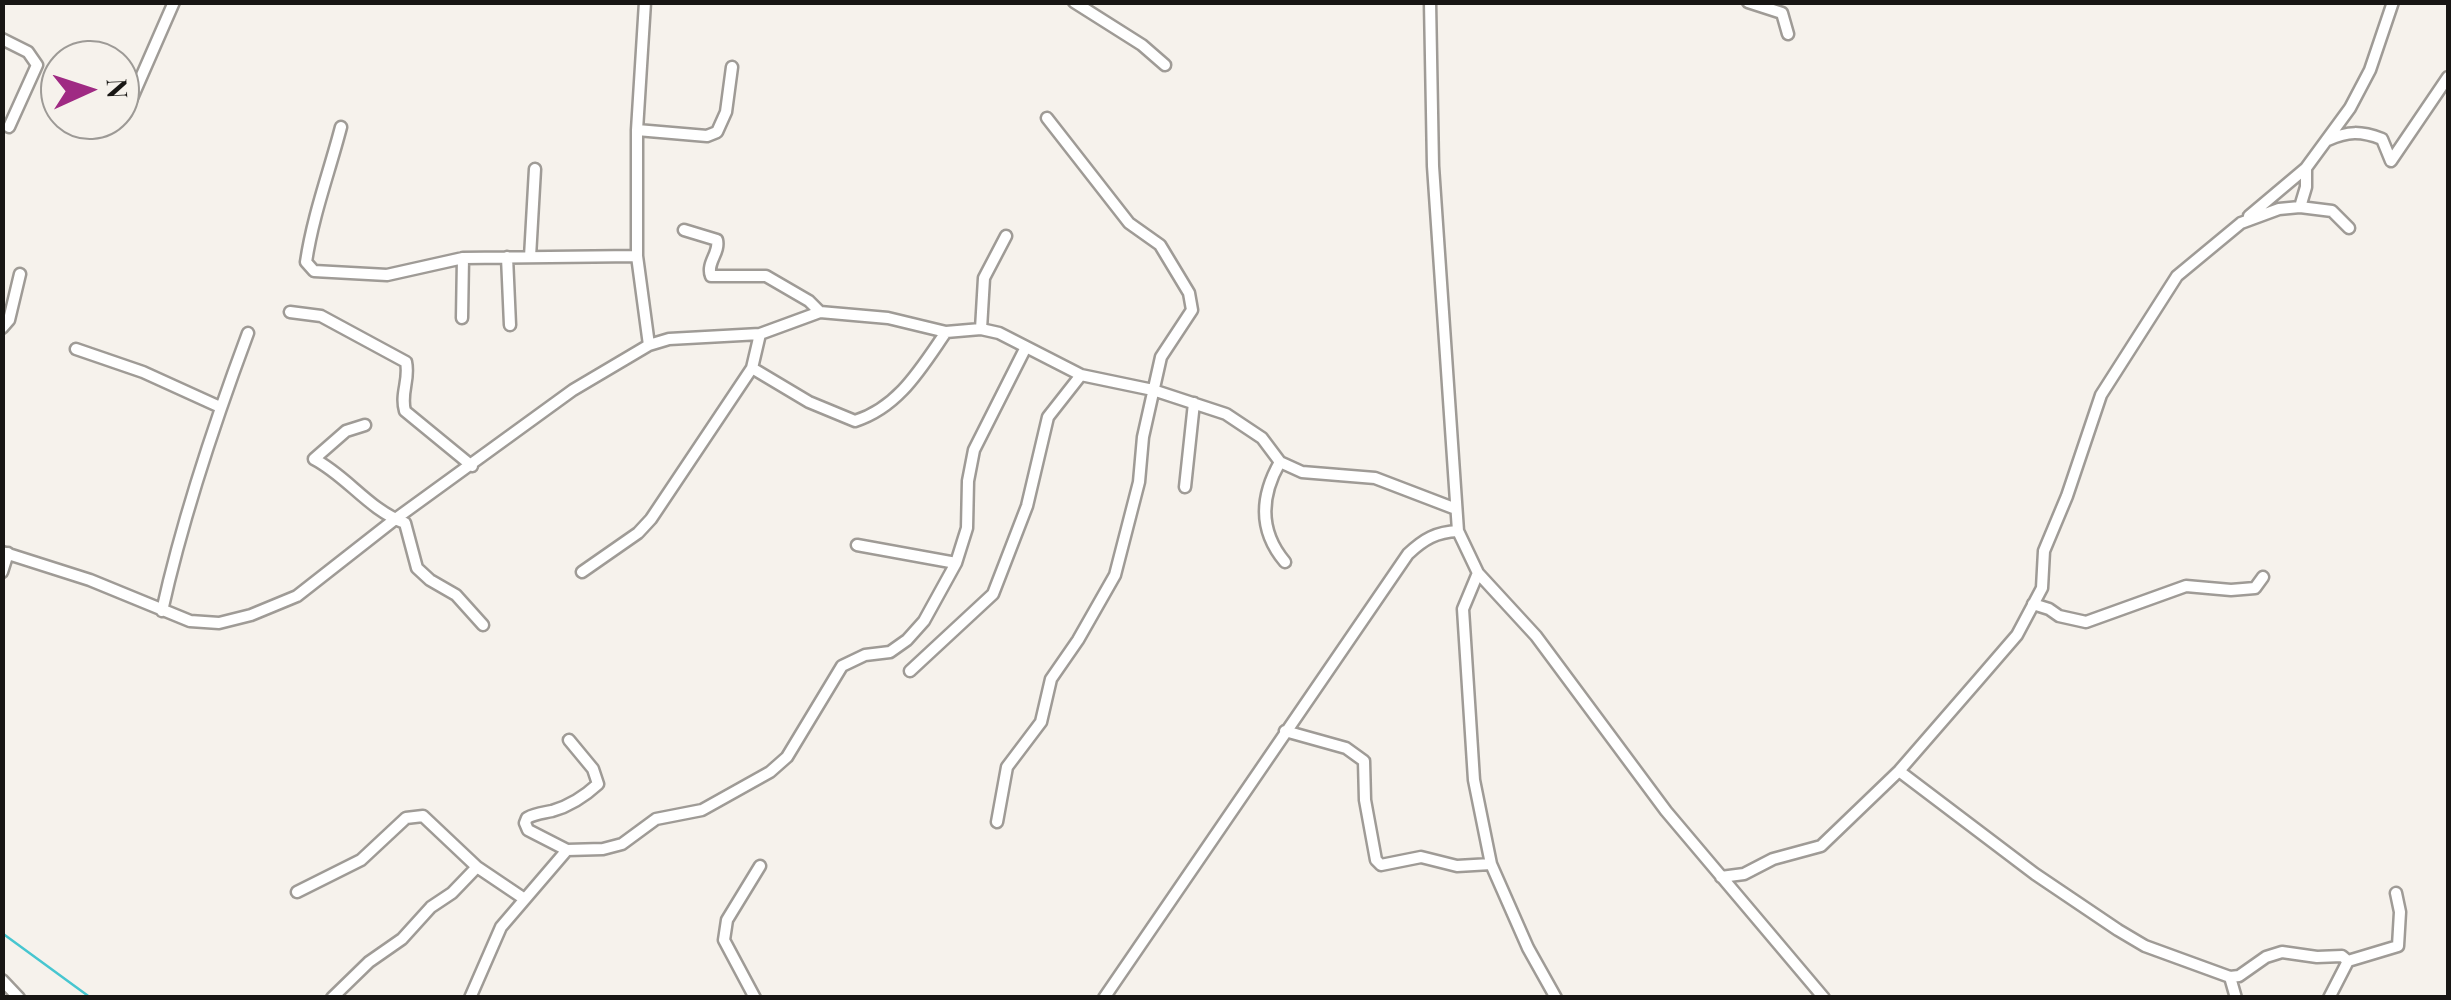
<!DOCTYPE html>
<style>
body{margin:0}
#map{position:relative;width:2451px;height:1000px;overflow:hidden;background:#f6f2ec;font-family:"Playfair Display",serif}
canvas{display:block}
.frame{position:absolute;inset:0;border:5px solid #181614;pointer-events:none}
.north{position:absolute;left:40px;top:40px;width:100px;height:100px;box-sizing:border-box;background:#f6f2ec;border:2px solid #9d9a96;border-radius:50%;rotate:87deg;font-size:28px;font-weight:700;line-height:40px;text-align:center;color:#181614}
.north::after{content:'';display:block;margin:auto;width:35px;height:45px;background:#9f2a83;clip-path:polygon(50% 0,100% 100%,50% 72%,0 100%)}
</style>
<div id="map">
<canvas width="2451" height="1000"></canvas>
<div class="frame"></div>
<div class="north">N</div>
</div>
<script>
const g = document.querySelector('canvas').getContext('2d');
g.lineJoin = 'round';
function stroke(path, color, width, dash) { g.strokeStyle = color; g.lineWidth = width; g.lineCap = dash ? 'butt' : 'round'; g.setLineDash(dash || []); g.stroke(path); }
stroke(new Path2D(`
 M2 933 91 998`), '#47c6d0', 2.5);
const street = new Path2D(`
 M645 2 637 130V256L649 345
 M1074 2 1142 45 1165 65
 M1430 2 1433 166 1458 531 1478 573 1536 636 1666 811 1824 998
 M1748 2 1782 13 1788 34
 M2 39 28 52 37 65 9 127
 M125 114 174 2
 M341 127C329 173 313 215 306 262L314 271 387 275 463 258 637 256
 M637 130 707 136 717 132 726 112 732 67
 M2328 140C2348 131 2361 131 2382 139L2391 161 2448 77
 M2300 207 2332 211 2349 228
 M2249 216 2306 168
 M684 230 717 240C720 253 706 263 711 276H766L809 301 820 312
 M507 257 510 325
 M530 257 535 169
 M290 312 321 316 406 362C410 380 400 393 405 411L472 466
 M462 318 463 258
 M2 328 9 320 20 274
 M981 329 984 278 1006 236
 M760 334 752 368 809 402 855 421C899 407 921 368 946 332
 M76 349 143 372 220 407
 M365 425 346 431 314 459C347 476 369 510 405 523L417 568 430 580 456 595 483 625
 M1280 462C1260 497 1259 531 1285 562
 M1185 487 1194 403
 M857 545 956 563
 M2 552 90 580 190 621 219 623 251 615 297 596 394 520 573 390 649 345 669 339 760 334 820 312 888 318 946 332 981 329 999 333 1081 375 1153 390 1226 414 1262 438 1280 462 1302 472 1375 478 1456 509
 M2 572 8 553
 M582 572 638 533 651 519 752 368
 M1478 573 1463 609 1474 780 1491 864 1528 948 1556 998
 M2033 604 2049 609 2059 616 2086 622 2186 586 2231 590 2255 588 2263 577
 M162 611C183 516 214 424 248 333
 M910 671 993 594 1027 506 1048 417 1081 375
 M1285 731 1346 748 1364 761 1365 800 1376 860 1381 865 1421 857 1457 866 1491 864
 M569 740 593 769 598 784C585 796 570 806 552 811 543 813 536 813 527 818L525 823 528 830 567 850 603 849 622 844 656 819 702 810 770 772 787 757 842 666 865 655 890 652 907 640 924 621 956 563 967 528 968 481 974 450 1026 347
 M1899 771 2035 874 2118 930 2145 946 2230 977 2236 998
 M997 822 1007 767 1041 722 1051 679 1078 640 1115 575 1139 482 1143 437 1161 357 1192 310 1189 293 1160 245 1129 223 1047 118
 M477 867 523 898
 M1721 877 1744 874 1773 859 1821 846 1899 771 1979 679 2017 635 2042 588 2044 551 2067 496 2101 395 2177 276 2241 223 2279 209 2300 207 2306 187V168L2350 108 2370 70 2393 2
 M297 892 361 860 406 818 423 816 477 867 452 893 431 907 402 939 369 962 332 998
 M2230 977 2239 976 2266 957 2282 952 2317 957 2342 956 2348 961
 M2 980 19 998
 M470 998 501 927 567 850
 M755 998 724 940 727 920 760 866
 M1104 998 1408 554C1424 539 1436 532 1458 531
 M2329 998 2348 961 2398 946 2400 912 2396 893`);
stroke(street, '#9f9b96', 15);
stroke(street, '#fff', 10);
</script>
